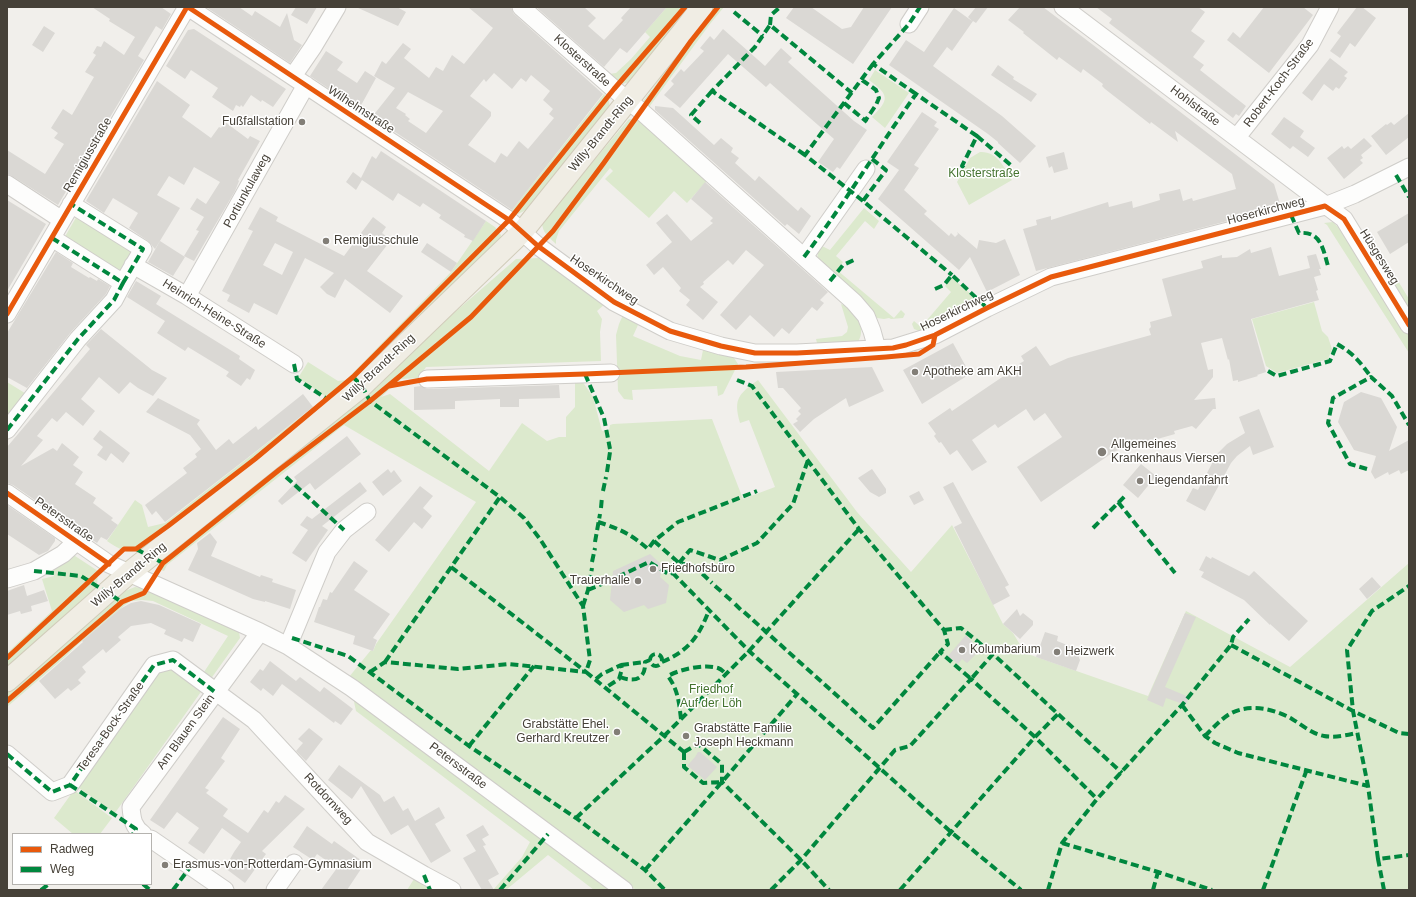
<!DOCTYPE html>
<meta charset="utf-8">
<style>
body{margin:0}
#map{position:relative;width:1416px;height:897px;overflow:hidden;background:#f1efeb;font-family:Arial,sans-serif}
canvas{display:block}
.frame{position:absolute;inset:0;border:8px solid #464138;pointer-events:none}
.legend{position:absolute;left:12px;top:833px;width:140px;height:52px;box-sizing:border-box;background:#fff;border:1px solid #b5b3af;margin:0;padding:5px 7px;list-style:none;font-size:12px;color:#464138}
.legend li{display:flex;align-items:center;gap:8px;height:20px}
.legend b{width:20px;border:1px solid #b5b3af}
</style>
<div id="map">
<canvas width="1416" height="897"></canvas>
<div class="frame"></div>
<ul class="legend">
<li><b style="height:5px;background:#e8590c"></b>Radweg</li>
<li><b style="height:5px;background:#00873e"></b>Weg</li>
</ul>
</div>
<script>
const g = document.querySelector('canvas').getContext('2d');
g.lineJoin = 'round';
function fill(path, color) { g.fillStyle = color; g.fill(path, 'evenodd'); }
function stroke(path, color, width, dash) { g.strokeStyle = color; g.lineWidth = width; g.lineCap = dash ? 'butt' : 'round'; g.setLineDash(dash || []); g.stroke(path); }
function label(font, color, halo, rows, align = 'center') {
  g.font = font + ' Arial,sans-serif'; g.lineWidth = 3; g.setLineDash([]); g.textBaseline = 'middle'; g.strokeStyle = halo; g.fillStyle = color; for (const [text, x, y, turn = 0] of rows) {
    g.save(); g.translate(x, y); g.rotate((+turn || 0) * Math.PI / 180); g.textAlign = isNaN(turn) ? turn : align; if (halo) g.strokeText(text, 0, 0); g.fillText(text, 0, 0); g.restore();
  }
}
fill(new Path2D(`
 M667 7H692L637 79 623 84 609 74 616 73 631 59 650 37 645 32Z
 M714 7H724L710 24 647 110 644 105V100Z
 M875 70 909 93 885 128 872 117C890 99 889 95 869 80Z
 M604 94 609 101 610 110 528 209 518 214 511 211Z
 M629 119 639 120 707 181 687 203 674 191 649 218 605 179 613 171 610 168 559 231 556 240V244C549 237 542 233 542 222Z
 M980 152C997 151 1004 167 1012 180L969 205 957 182 970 158Z
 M864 208 879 221 874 229 865 221 836 256 843 262 837 270 894 318 901 310 905 314 903 318 891 319 889 318 884 319 877 318 866 305 817 261 818 252 822 246 830 250Z
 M78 214 136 251 120 277 63 240Z
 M486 221 495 227 501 235 500 243 359 380 157 543C132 553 131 557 107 541L135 500 142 505 148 527 165 523 326 397 298 378 308 362 338 381 346 380 451 272Z
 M1333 222 1338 227 1409 336V353L1327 225 1324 223Z
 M539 258 605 304 597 311 602 319 600 332 601 361 426 367 419 378 401 379 381 397 390 394 489 471 522 423 547 441 559 437H566V417L575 407V381H582L593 397 602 431 609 430 610 425 613 424 712 419 743 499 775 487 749 420 740 423C733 398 739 394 758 380L857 512 911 572 952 525 1003 624 1013 633 1025 653 1148 696 1186 611 1290 667 1409 563V890H636L431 736 349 677 371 650 373 651 376 644 476 502 344 425 167 565 164 571 161 570V564L166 557 234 504 272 468 339 413 516 259Z
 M952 278 976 298 948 313 949 321 922 332 914 329 912 324 914 321 921 327 951 292 945 286Z
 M1388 279 1398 281 1409 299V313Z
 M1314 302 1322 331 1328 337 1332 349 1328 359 1277 373 1266 366 1252 319Z
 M841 304C856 309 867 328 858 342L820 347 817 343 816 339 842 336 847 332 848 327Z
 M623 315 638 325 633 336 680 356 701 360 703 350 732 355 738 364 723 394 718 396 717 386 632 390 633 400 624 399 618 391 616 335 619 324Z
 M7 382 28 395 7 421Z
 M72 554 98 571 97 587 7 673V653L52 611 42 579 54 576 52 568Z
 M135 587 148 589 239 632 240 638 210 680 202 675 228 636 153 601 142 600 131 601 125 605 76 646 65 657 7 707V690L125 591Z
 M170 667 203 689 115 813 76 786 158 672Z
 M353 697 610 890H594L548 855 506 890H493L522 857 530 842 356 711Z
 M74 790 112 818 100 834H73L54 818Z
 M414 879 439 890H407Z`), '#dce9cd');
fill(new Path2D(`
 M92 7H161L171 14 162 30 156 26 138 56 144 60 58 205 12 176 7 174V150L45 174 64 144 54 138 58 133 51 128 63 109 72 115 94 77 85 72 96 55 93 53 97 46 101 47 104 41 124 55 135 37 109 21 110 19Z
 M206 7H239L252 16 255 11 280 27 287 13 294 40 302 45 290 63Z
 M296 7H317L307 24 291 15Z
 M356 7H397L406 12 398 26Z
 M468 7H511L514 14 603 94 512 210 389 128 392 123 380 122 372 117 395 88 374 76 382 61 386 64 403 43 411 49 404 58 429 78 436 67 443 71 452 55 464 64 493 28ZM494 73 512 89 521 78 526 82 531 75 550 91 543 100 553 109 549 114 554 118 528 149 519 141 507 157 501 153 495 163 468 145 491 116V112L470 96 484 79 486 82ZM408 92 443 111 426 133 408 121 410 119 405 115 406 114 396 108Z
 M536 7H584L596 18 588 26 604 40 623 20 621 18 631 7H667L627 53 620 48 604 67Z
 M794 7H811L842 29 851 27 864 7H892L853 64 786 18Z
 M976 7H988L976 23 973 21 952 51 947 47 933 66 1002 116 1036 146 1020 163 998 143V142L988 134 889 65 906 40 924 52 954 8 972 21 968 17Z
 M1020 7H1043L1084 38 1274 184 1281 207 1036 271 1023 229 1037 225 1036 220 1051 216V220L1108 202 1109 207 1132 201 1133 208 1160 200 1159 194 1180 189 1183 201 1192 198 1193 201 1236 189 1232 174 1175 131 1178 142 1151 122 1150 124 1105 89 1102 86 1103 84 1083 69 1081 73 1059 57 1057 60 1023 33 1024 32 1008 20Z
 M1096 7H1198L1205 12 1191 31 1205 41 1193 57 1204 65 1200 70 1246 106 1239 116 1236 114 1233 118 1109 23 1112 19Z
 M1264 7H1303L1313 15 1269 73 1227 40 1233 32 1240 38Z
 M1357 7H1362L1376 18 1355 47 1350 43 1340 58 1330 51 1341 36 1337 33Z
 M44 26 55 33 43 52 32 45Z
 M194 29 286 89 273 107 262 100 261 102 251 95 243 107 241 105 240 107 236 105 233 111 212 97 218 88 191 70 185 79 166 66 188 30Z
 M723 29 765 66 781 48 792 58 788 62 854 121 867 130 840 169 837 167 833 172 818 162 834 139 770 83 766 87 728 54 680 108 664 95 674 84 671 81 681 69 684 72 704 51 700 48 710 36 714 40Z
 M326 51 343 62 337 70 357 83 365 71 376 78 359 109 310 76Z
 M1330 58 1348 72 1344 76 1347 78 1339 89 1336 87 1333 91 1324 84 1312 101 1302 93Z
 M998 65 1014 77 1013 79 1037 94 1031 102 991 75Z
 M157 81 190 105 182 117 211 138 219 127 221 128 225 122 248 139 250 136 260 141 238 180 239 181 235 191 194 261 184 256 199 231 196 230 204 217 190 209 197 198 206 204 220 182 194 167 184 185 169 176 157 195 180 208 155 249 148 241 129 228 138 213 113 198 104 213 86 201Z
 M655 106 673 108 714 145 721 138 733 148 731 152 739 158 735 163 755 181 759 176 798 211 801 207 811 216 799 234 787 224 785 226 655 110Z
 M922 112 937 122 934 126 939 129 914 165 919 168 904 190 927 211 924 214 949 236 951 233 955 237 958 234 957 232 977 249 979 240 996 243 1005 239 1020 275 987 292 970 257 959 270 878 199 899 170 887 162Z
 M1409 113V137L1386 155 1371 136 1386 124 1387 125 1391 122 1394 125Z
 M1284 117 1304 131 1300 137 1315 148 1308 157 1293 146 1290 149 1271 134Z
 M1364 138 1372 146 1361 155 1363 158 1360 160 1363 163 1344 179 1327 158 1342 146 1344 149 1348 146 1351 149Z
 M381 151 486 221 473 241 464 237 465 235 439 218 441 215 423 203 420 207 398 193 393 201 362 180 356 190 346 182 353 172 361 178 372 156 376 159Z
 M1064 152 1068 169 1054 173 1052 166 1049 168 1046 157Z
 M705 182 828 292 820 300 824 303 817 311 812 307 789 334 782 328 774 337 750 315 736 330 720 315 764 265 746 250 733 265 728 260 703 282 704 284 700 287 718 302 703 320 686 305 690 300 679 291 681 288 663 267 654 275 646 265 672 242 656 223 667 214 691 241 713 223 710 221 713 218 691 199Z
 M7 200 46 224 7 291Z
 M260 207 278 217 276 221 344 256 373 217 386 227 382 233 391 240 367 271 403 296 390 313 345 279 335 298 327 294 320 287 334 273 305 258 277 315 254 303 249 313 227 301 230 295 222 291 253 231 248 229ZM275 243 293 252 282 275 263 265Z
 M1409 213V242L1390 254 1377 232Z
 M160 241 185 257 173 276 148 262Z
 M427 243 457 263 451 272 421 252Z
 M1271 247 1279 276 1310 268 1307 256 1316 254 1321 269H1319L1321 275 1314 277 1318 290 1316 291 1319 300 1251 319 1266 372 1257 375 1258 376 1238 382V380L1233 381 1229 359 1228 360 1222 338 1201 343 1208 370 1213 369V377L1194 400 1215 398 1216 409H1213L1196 429 1192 426 1174 431 1175 434 1115 451 1041 502 1017 467 1062 437 1045 413 1034 421 1026 409 998 428 995 424 972 440 987 462 972 471 957 450 950 455 941 442 939 443 934 436 936 434 928 423 950 408 952 411 1020 365 1019 364 1024 361 1021 356 1036 346 1050 366 1068 358 1151 335 1149 329 1151 327 1150 322 1172 316 1162 279 1203 268 1201 261 1222 255V258L1237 257 1250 249 1251 253Z
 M56 252 73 263 71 267 89 278 90 277 97 281 98 279 110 286 106 294 71 332 27 388 7 377V333Z
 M136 281 161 296 156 304 240 356 239 359 255 370 250 380 247 378 241 386 226 376 229 372 188 347 185 351 157 333 165 321 127 297Z
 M101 329 152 370 167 378 153 396 138 388 130 382 119 394 99 377 81 399 95 411 83 426 66 412 57 422 52 418 37 436 43 440 21 466 53 448 57 451 62 443 79 457 73 465 83 472 75 484 96 498 93 503 113 518 111 520 118 525 107 540 101 537 97 543 13 485 7 483V447L90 349 86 345Z
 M953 343 970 374 922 404 903 370Z
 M872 367 884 391 849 407 846 398 814 419 800 432 793 424 798 421 796 419 801 414 798 411 801 408 783 388H778L776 372Z
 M559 385 560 398 519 399V407H500V399L455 401V409L414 410V387L421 386 427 389Z
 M1361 392 1381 398 1397 427 1389 451 1409 440V470L1401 474 1399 470 1389 475 1388 472 1375 479 1371 472 1376 456 1354 450 1338 422 1344 402Z
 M303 394 313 407 165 522 156 511 152 515 145 505 187 473 183 468 197 457 195 454 201 449 190 435 146 412 158 398 200 420 197 424 216 450 229 439 233 444 256 426 258 430Z
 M1259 409 1274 447 1253 455 1250 446 1237 456 1231 463 1205 511 1186 501 1193 488 1198 490 1217 454 1227 444 1245 433 1239 417Z
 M100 430 130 453 123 463 111 453 106 461 97 455 103 447 93 439Z
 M347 436 361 454 315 490 310 483 282 505 278 501 297 481 294 477Z
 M1141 464 1156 476 1138 498 1123 485Z
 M388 469 391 473 394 470 402 481 383 496 372 482Z
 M872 469 886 489V493L879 497 870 492 858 478Z
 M360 482 367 491 322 526 328 530 306 562 292 553 308 530 300 525 307 516 312 519Z
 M953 482 1009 585 1005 587 1010 596 993 605 954 527 962 523 943 487Z
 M420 486 433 496 423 508 432 516 422 529 414 522 389 552 375 540Z
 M919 491 924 500 914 505 909 496Z
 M7 505 55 538V541L48 551 39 555 7 534Z
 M210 533 217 542 211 556 260 577 261 575 273 579 272 582 296 590 290 609 265 601V602L253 599 188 570 198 549 197 543Z
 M650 554 663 566 660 577 669 585 666 603 648 609 644 605 624 612 610 600 613 571Z
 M1206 556 1211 559 1212 557 1249 576 1254 571 1308 621 1289 641 1270 624V625L1244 600 1201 577 1204 572 1199 570Z
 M354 561 368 571 354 590 390 614 373 638 377 640 373 651 353 644 355 636 314 622 319 607H320L323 599 327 600 330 592 332 593Z
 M1372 577 1381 587 1367 599 1359 589Z
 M24 585 27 596 44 590 48 601 31 606 32 611 21 614 20 611 7 615V591Z
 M141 601 159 605 201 624 193 642 184 638 182 642 164 634 166 630 151 623 131 626 118 637 121 640 106 653 103 649 82 667 86 672 78 680 81 683 71 691 68 688 55 699 39 681 83 642 82 641 120 609 131 603Z
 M1017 609 1020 616 1023 613 1033 621V625L1020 639 1003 624Z
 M1185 613 1196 617 1165 687 1189 697 1186 705 1166 698 1163 707 1147 700Z
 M1045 632 1058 636 1057 641 1075 648 1080 660 1076 671 1036 657Z
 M966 635 975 645 971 650 976 654 967 663 962 659 958 664 948 656Z
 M270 661 296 681 300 677 320 692 324 687 353 709 341 725 335 721 334 723 282 684 273 696 263 688 261 691 250 682 260 669 263 671Z
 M223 717 240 729 221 758 225 761 205 788 209 790 206 793 228 809 223 816 248 833 264 810 268 813 276 801 279 803 285 795 305 809 262 851 266 854 245 883 225 868 232 860 230 859 234 852 241 842 222 828 204 854 188 843 199 828 177 812 164 829 150 820Z
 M309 728 323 739 306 761 296 751 303 743 298 739Z
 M698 752H700L717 767 705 780 688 766V765L695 757Z
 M339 765 380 795 384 802 394 796 403 811 408 808 415 821 439 807 445 818 435 824 451 851 431 863 408 825 391 835 361 786 352 799 328 780Z
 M483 825 489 835 482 839 486 845 483 846 499 874 488 880 494 890H482L463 858 476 851 466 835Z
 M307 826 332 844 334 841 365 863 347 890H321L337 868 317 854 313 860 293 847Z`), '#dad8d4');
const minor = new Path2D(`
 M188 7 509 220 538 246 614 302 670 331 721 346 755 353H797L893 348 935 335 987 308 1051 277 1325 206 1355 194 1409 167
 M521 7 614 89 641 111 854 302 866 316 872 331 877 349
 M1063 7 1344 219 1409 325
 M909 24 920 7
 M293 76 313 47 337 7
 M1237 137 1310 45 1330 7
 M7 184 62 220
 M52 238 123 283 143 249 71 204
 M804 257 866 169
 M133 265 187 296 294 364
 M187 296 306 85
 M7 314 187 7
 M427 379 611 373
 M7 430 78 339 114 300 123 283
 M7 493 109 564 260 632 288 646 352 688 624 890
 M7 579 34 571 63 554 77 541
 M288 646 327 552 344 530 367 512
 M7 754 52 792 70 785 154 665 173 660 254 720 367 842 424 875 452 890
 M143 834C133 827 132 819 131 807L260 632
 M151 839 225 890
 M275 890 294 863`);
const major = new Path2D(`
 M7 681 129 573 362 386 523 231 685 29 702 7`);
stroke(minor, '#cfcdc9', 19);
stroke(major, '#d1ccba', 23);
stroke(minor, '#fdfdfc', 17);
stroke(major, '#f0ede4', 21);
stroke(new Path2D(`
 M734 12 763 36
 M770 25 771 15 780 7
 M862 80 876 90 879 98 876 105 865 121
 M916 94 873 64 909 24 920 7
 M844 103 867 122
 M700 123 691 115 712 91
 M977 136 1013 167
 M805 155 712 91 755 47 770 25 852 93
 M872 159 886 170 863 201 952 275
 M1396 175 1409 197
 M863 201 805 155 873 64
 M1291 215 1299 233C1321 231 1323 249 1328 266
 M52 238 123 283 143 249 71 204
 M804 257C844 204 878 148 916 94L977 136 962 166 974 176
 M830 281 843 265 854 260
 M935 289 944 285 952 275 987 308
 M294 364 297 379 327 399
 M1268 371 1277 376 1330 361 1337 344C1352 352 1361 363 1371 377
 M585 374 604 418 610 449
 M353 377 362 386 370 401 500 497 524 518 540 539 583 606 590 660 586 672 684 752
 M737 380 752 386 859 529 944 630 948 644 940 652 971 679 993 654 1122 773
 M7 430 78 339 114 300 123 283
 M1367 469 1350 464 1328 423 1333 398 1371 377 1392 396 1409 425
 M607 472 610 452
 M286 477 344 530
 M603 491 606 477
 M1118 502 1175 573
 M601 508 602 497
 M598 522C620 529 631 534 648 549L654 541 678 522 757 491
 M1093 528 1125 496
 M654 541 679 563 694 566 712 583
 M595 542 600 514
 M136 549 163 563
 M592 562 595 548
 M679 563 690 550 720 560 757 543 793 504 808 460
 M664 564 749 651 951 832 1021 890
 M451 567 586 672
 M34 571 81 576 122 602
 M607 582 649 562 670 575 673 572
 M715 586 722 592
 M588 590 602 584
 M725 595 732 601
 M735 604 741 610
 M583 606 588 590 592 568
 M744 612 873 728 940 652
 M944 630 961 628 993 654
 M292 638 348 656 469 746 576 818 645 870 665 890
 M1231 645 1353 711 1399 733 1409 734
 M650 660a6 6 0 1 1 12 0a6 6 0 1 1-12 0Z
 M385 662 500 497
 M662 662C688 651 699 637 709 610
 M621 665 645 662
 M370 672 385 662 458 669 509 664 586 672
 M620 677C635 683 646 679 645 662L650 660
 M596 679 602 674 621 665 622 669 619 679 605 688
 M1182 705 1205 736 1215 743 1238 753 1368 786
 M681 719C679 702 678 690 668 676 680 669 705 664 718 668 721 669 724 672 726 674
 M1205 736C1212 729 1219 721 1228 715 1247 703 1273 708 1292 719 1302 725 1312 734 1324 736 1335 738 1347 735 1357 733
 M469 746 534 666
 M684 752 698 744 722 764V782L801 860 829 890
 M684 752V767L703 783 722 782
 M7 754 52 792 70 785 154 665 173 660 215 692
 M70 785 136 829 133 834
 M576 818 664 736 749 651 859 529
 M1062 843 1158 872 1212 890
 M1378 859 1368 786 1353 711 1347 650 1372 611 1409 586
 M645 870 722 782 798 693
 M424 875 430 890
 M143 884 150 890
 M41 890 49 884
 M173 890 191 866
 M500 890 548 834
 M771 890 801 860 895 750 910 746 971 679 1035 737 1097 799
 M900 890 1035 737 1058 714
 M1048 890 1062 843 1097 799 1182 705 1231 645 1233 637 1249 619
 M1153 890 1158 872
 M1263 890 1307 769
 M1384 890 1378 859 1409 855`), '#00873e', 4, [8, 4]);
stroke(new Path2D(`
 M188 7 509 220 538 246 614 302 670 331 721 346 755 353H797L893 348 906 345 935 335 987 308 1051 277 1325 206 1344 219 1409 325
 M7 314 187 7
 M389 386 427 379 585 374 746 367 886 357 919 354 933 345 935 335
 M7 493 109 564
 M7 658 124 549H136L168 526 255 459 353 377 509 220 614 89 685 7
 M7 701 122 602 144 593 163 563 279 470 370 401 471 317 553 231 603 164 691 41 718 7`), '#e8590c', 5);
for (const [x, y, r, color] of [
 [302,122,4,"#827e77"],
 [326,241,4,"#827e77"],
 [915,372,4,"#827e77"],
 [1102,452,5,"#827e77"],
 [1140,481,4,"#827e77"],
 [653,569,4,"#827e77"],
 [638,581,4,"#827e77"],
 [962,650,4,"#827e77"],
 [1057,652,4,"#827e77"],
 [617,732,4,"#827e77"],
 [686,736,4,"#827e77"],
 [165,865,4,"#827e77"]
]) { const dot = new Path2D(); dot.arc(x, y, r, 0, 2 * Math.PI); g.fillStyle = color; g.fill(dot); stroke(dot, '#fff', 1.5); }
label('12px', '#464138', '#fff', [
 ["Klosterstraße",582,61,42],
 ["Robert-Koch-Straße",1279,83,-53],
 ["Hohlstraße",1195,106,37],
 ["Wilhelmstraße",361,110,33],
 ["Willy-Brandt-Ring",601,134,-51],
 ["Remigiusstraße",88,155,-60],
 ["Portiunkulaweg",247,191,-61],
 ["Hoserkirchweg",1266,211,-15],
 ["Hüsgesweg",1379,257,58],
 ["Hoserkirchweg",604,280,34],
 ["Hoserkirchweg",957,311,-26],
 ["Heinrich-Heine-Straße",214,314,32],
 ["Willy-Brandt-Ring",379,368,-43],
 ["Petersstraße",64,520,35],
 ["Willy-Brandt-Ring",129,575,-40],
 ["Teresa-Bock-Straße",111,727,-55],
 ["Am Blauen Stein",186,732,-54],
 ["Petersstraße",458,766,37],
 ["Rotdornweg",328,799,47]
]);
label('12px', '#464138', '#fff', [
 ["Fußfallstation",294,122,"right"],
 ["Remigiusschule",334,241],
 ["Apotheke am AKH",923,372],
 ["Allgemeines",1111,445],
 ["Krankenhaus Viersen",1111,459],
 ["Liegendanfahrt",1148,481],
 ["Friedhofsbüro",661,569],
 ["Trauerhalle",630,581,"right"],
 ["Kolumbarium",970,650],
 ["Heizwerk",1065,652],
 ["Grabstätte Ehel.",609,725,"right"],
 ["Gerhard Kreutzer",609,739,"right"],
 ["Grabstätte Familie",694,729],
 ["Joseph Heckmann",694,743],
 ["Erasmus-von-Rotterdam-Gymnasium",173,865]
], 'left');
label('12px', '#44732f', '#fff', [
 ["Klosterstraße",984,174],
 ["Friedhof",711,690],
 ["Auf der Löh",711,704]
]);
</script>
